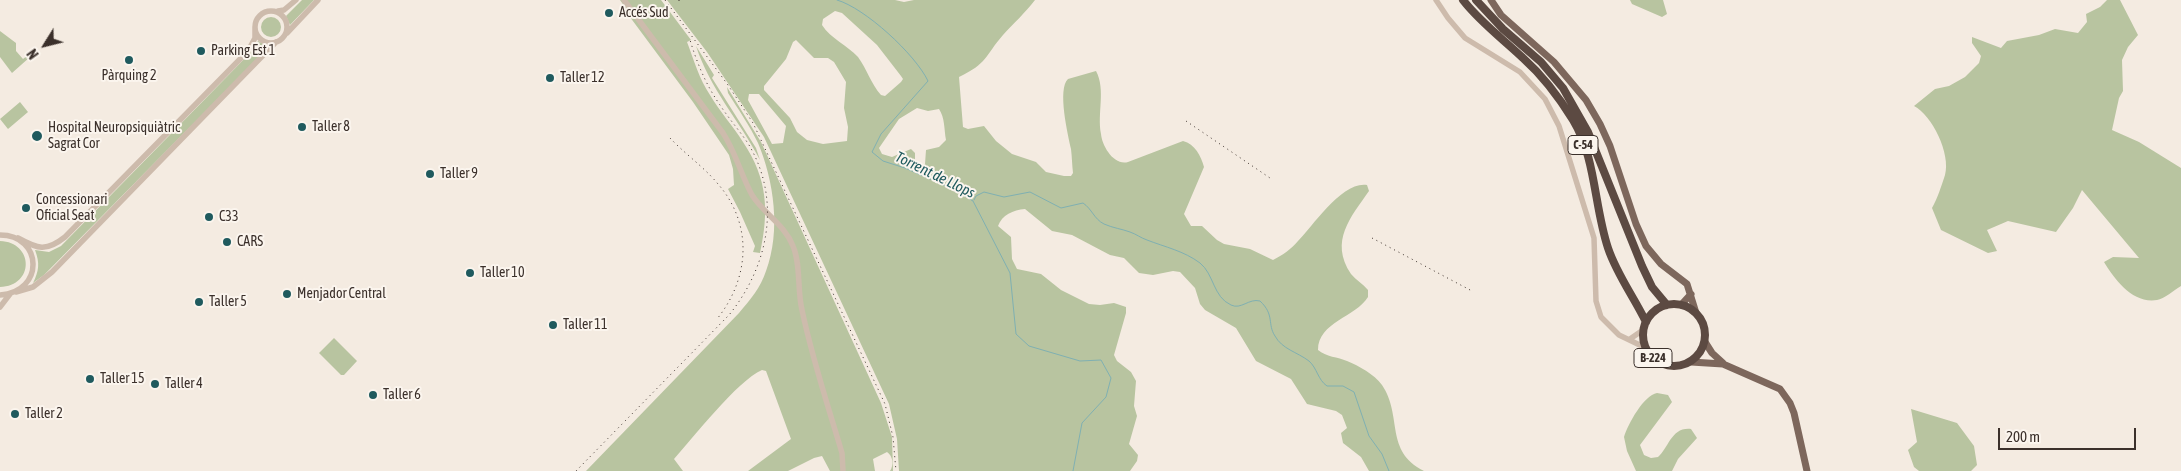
<!DOCTYPE html>
<meta charset="utf-8">
<style>
body{margin:0}
#map{position:relative;width:2181px;height:471px;overflow:hidden;background:#f4ebe1;font-family:"Asap Condensed",sans-serif}
canvas{display:block}
.north{position:absolute;left:20px;top:20px;width:50px;height:50px;-webkit-text-stroke:4px #fbf5ee;paint-order:stroke;rotate:234deg;font-size:14px;font-weight:700;line-height:20px;text-align:center;color:#3b302b}
.north::after{content:'';display:block;margin:auto;width:18px;height:22px;background:#3b302b;clip-path:polygon(50% 0,100% 100%,50% 72%,0 100%)}
.scale{position:absolute;left:1998px;top:428px;width:138px;height:22px;box-sizing:border-box;border:2px solid #3b302b;border-top:0;padding-left:6px;font-size:15px;line-height:18px;white-space:nowrap;color:#3b302b;-webkit-text-stroke:4px #fbf5ee;paint-order:stroke}
</style>
<div id="map">
<canvas width="2181" height="471"></canvas>
<div class="north">N</div>
<div class="scale">200 m</div>
</div>
<script>
const g = document.querySelector('canvas').getContext('2d');
g.lineJoin = 'round';
function fill(path, color) { g.fillStyle = color; g.fill(path, 'evenodd'); }
function stroke(path, color, width, dash) { g.strokeStyle = color; g.lineWidth = width; g.lineCap = dash ? 'butt' : 'round'; g.setLineDash(dash || []); g.stroke(path); }
function label(font, color, halo, rows, align = 'center') {
  g.font = font + ' "Asap Condensed",sans-serif'; g.lineWidth = 4; g.setLineDash([]); g.textBaseline = 'middle'; g.strokeStyle = halo; g.fillStyle = color; for (const [text, x, y, turn = 0] of rows) {
    g.save(); g.translate(x, y); g.rotate((+turn || 0) * Math.PI / 180); g.textAlign = isNaN(turn) ? turn : align; if (halo) g.strokeText(text, 0, 0); g.fillText(text, 0, 0); g.restore();
  }
}
fill(new Path2D(`
 M302 0H314L290 25 286 16Z
 M620 0H661L691 40 687 42C694 60 699 79 710 95 720 112 733 126 743 142 768 179 769 212 760 253L753 252 755 246 740 212 728 189 734 185 733 169 729 155 693 102 624 9 625 7Z
 M667 0H895L904 2 914 0H1035C1025 13 1014 23 1003 35 984 57 988 63 959 77L963 127 968 129 984 126 996 141 1012 154 1036 162 1046 172 1064 176H1071L1073 173C1072 165 1072 157 1071 149 1068 135 1057 89 1068 79L1096 71C1106 90 1097 113 1101 134 1102 146 1114 166 1128 162L1183 141C1195 144 1201 156 1204 167L1184 214 1191 226H1202L1217 240 1224 244 1250 249 1273 260C1283 255 1291 249 1298 241 1313 226 1342 181 1367 185L1369 191C1351 217 1329 241 1351 274 1356 280 1363 284 1368 290V297C1356 317 1318 322 1318 350 1326 357 1338 357 1347 361 1359 366 1374 374 1382 385 1403 416 1384 451 1424 471H1369L1361 457 1343 443 1341 433 1347 428 1342 415 1336 411 1307 404 1291 379 1256 361 1236 328 1205 310 1200 304 1195 288 1180 272 1173 271 1153 275 1139 273 1124 258 1110 255 1072 235 1052 231 1025 209C1013 210 1002 215 998 226L1011 237 1012 259 1017 269 1041 274 1061 290 1089 304 1100 305 1114 303 1126 307V313L1114 355 1117 361 1131 372 1136 381 1134 406 1137 416 1129 444 1138 455 1137 461 1130 471H899L897 439 889 404 764 137 707 52ZM835 11 842 13 877 45 901 76 903 79 901 82 885 96 881 95C871 84 867 69 858 57 847 45 831 39 822 25L823 19ZM796 40 814 58H828L834 62 846 82 844 108 848 127 847 141 823 144 807 140 797 132 790 118 764 90V86L786 59 793 42ZM749 94H759L786 126 783 143 772 144 748 100ZM917 108 928 111 939 109C945 118 944 129 946 140L939 147 926 150 925 164 923 166 915 160V153L911 149 892 157 882 154 879 148 899 119Z
 M1630 0H1663L1667 14 1662 17 1632 4Z
 M2107 0H2120L2138 35 2128 47 2122 60 2123 91 2119 98 2112 130 2139 142 2181 168V286C2174 290 2164 299 2157 300 2133 304 2115 280 2104 262L2113 257 2139 258 2082 190 2073 208 2056 232 2008 221 1987 230 1997 251 1988 253 1941 230 1932 208C1938 197 1941 187 1945 175 1951 154 1932 115 1914 106L1935 89 1949 86 1965 77 1979 63 1981 56 1972 43V37L2001 48 2007 41 2039 35 2055 29 2078 33 2087 22 2086 14 2100 7Z
 M261 27a10 10 0 1 1 20 0a10 10 0 1 1-20 0Z
 M0 31 16 43V51L23 59 28 55 30 57 12 73 0 57Z
 M258 41 266 45 261 55 44 275 33 283C39 271 40 263 35 250L49 252 61 246 254 49Z
 M696 46 714 75 712 78 756 148 760 160C739 120 710 89 696 46Z
 M727 87 761 142 881 403 892 437 893 471H890C894 465 893 456 887 452L873 459 875 471H830L822 456 814 458 788 471H748L791 439 766 371 762 370C737 381 694 437 674 459L683 471H586L739 313C750 300 761 287 766 271 781 231 774 181 758 143 750 126 738 109 728 93Z
 M20 102 28 112 8 129 0 119Z
 M0 241C34 242 35 286 0 287Z
 M334 338 357 361 344 375H341L319 353Z
 M1657 393 1668 395 1672 402 1640 445 1644 455 1651 458 1658 457C1669 448 1671 427 1691 429L1697 438 1678 459 1672 471H1636L1627 451 1624 437C1628 424 1644 395 1657 393Z
 M1911 409 1957 423 1974 446 1977 465 1971 471H1919L1914 467 1908 450 1917 442Z`), '#b8c4a0');
stroke(new Path2D(`
 M837 0C865 8 915 54 928 81L881 134 872 152 883 161 905 168 953 189 973 201 1010 273 1016 334 1029 346 1080 361 1101 360 1111 378 1106 397 1082 423 1073 471
 M974 200 976 196 984 192 1004 197 1030 192 1061 208 1083 203C1092 209 1094 219 1104 224 1113 228 1122 229 1130 232 1136 234 1141 238 1147 240 1165 247 1184 251 1200 263 1214 274 1213 297 1231 305 1241 310 1249 298 1260 301 1275 315 1267 324 1275 336 1282 349 1297 352 1309 361 1317 368 1318 380 1327 386H1343L1354 392 1369 436 1382 454 1389 471`), '#7fb0b2', 1);
stroke(new Path2D(`
 M624 0 723 133C736 153 741 175 752 195 764 214 785 225 793 246 801 265 797 289 802 310 812 358 828 406 842 453L843 471
 M1436 0 1448 18 1465 38 1520 72 1545 99 1559 126 1594 238 1596 301 1601 317 1619 335 1646 348
 M278 11 284 10 296 0
 M255 27a16 16 0 1 1 32 0a16 16 0 1 1-32 0Z
 M287 33 318 0
 M0 235C43 235 45 292 0 295
 M18 238C38 249 46 252 65 237L248 51 255 38V27
 M16 292 33 287 52 272 276 42
 M0 307 10 294
 M1630 339 1643 330`), '#cdbbac', 5.5);
stroke(new Path2D(`
 M1491 0 1501 15 1554 62 1586 100 1600 124 1610 146 1636 224 1646 246 1661 264 1687 284 1696 313
 M1681 305 1691 294
 M1705 342 1712 353 1723 363
 M1691 362 1723 364 1780 389 1790 403 1794 413 1807 471`), '#7d675c', 7);
stroke(new Path2D(`
 M1463 0C1480 22 1503 39 1523 58 1543 76 1559 97 1573 120 1596 158 1594 206 1608 248 1617 275 1634 297 1646 322
 M1476 0 1503 29 1541 62 1563 88 1588 132 1642 266 1652 287 1667 305
 M1643 335a31 31 0 1 1 62 0a31 31 0 1 1-62 0Z`), '#5c4a42', 8);
stroke(new Path2D(`
 M665 0 728 85 753 123 885 404 893 437 896 471
 M679 0V1
 M1186 121 1270 178
 M670 138C685 154 704 167 718 184 753 224 750 278 717 319
 M1372 238 1472 291
 M576 471 729 315C768 267 782 201 749 145 740 131 729 119 720 105 706 85 697 63 690 40`), '#3b302b', 1, [1, 4]);
for (const [x, y, r, color] of [
 [609,13,5,"#1f5a5e"],
 [201,51,5,"#1f5a5e"],
 [129,60,5,"#1f5a5e"],
 [550,78,5,"#1f5a5e"],
 [302,127,5,"#1f5a5e"],
 [37,136,6,"#1f5a5e"],
 [430,174,5,"#1f5a5e"],
 [26,208,5,"#1f5a5e"],
 [209,217,5,"#1f5a5e"],
 [227,242,5,"#1f5a5e"],
 [470,273,5,"#1f5a5e"],
 [287,294,5,"#1f5a5e"],
 [199,302,5,"#1f5a5e"],
 [553,325,5,"#1f5a5e"],
 [90,379,5,"#1f5a5e"],
 [155,384,5,"#1f5a5e"],
 [373,395,5,"#1f5a5e"],
 [15,414,5,"#1f5a5e"]
]) { const dot = new Path2D(); dot.arc(x, y, r, 0, 2 * Math.PI); g.fillStyle = color; g.fill(dot); stroke(dot, '#fbf5ee', 2); }
for (const [x, y, w] of [
 [1583,145,30],
 [1653,358,38]
]) { const box = new Path2D(); box.roundRect(x - w / 2, y - 9.5, w, 19, 4); g.fillStyle = '#fbf5ee'; g.fill(box); stroke(box, '#3b302b', 1); }
label('bold 12px', '#3b302b', null, [
 ["C-54",1583,145],
 ["B-224",1653,358]
]);
label('14px', '#3b302b', '#fbf5ee', [
 ["Accés Sud",619,13],
 ["Parking Est 1",211,51],
 ["Pàrquing 2",129,76,"center"],
 ["Taller 12",560,78],
 ["Taller 8",312,127],
 ["Hospital Neuropsiquiàtric",48,128],
 ["Sagrat Cor",48,144],
 ["Taller 9",440,174],
 ["Concessionari",36,200],
 ["Oficial Seat",36,216],
 ["C33",219,217],
 ["CARS",237,242],
 ["Taller 10",480,273],
 ["Menjador Central",297,294],
 ["Taller 5",209,302],
 ["Taller 11",563,325],
 ["Taller 15",100,379],
 ["Taller 4",165,384],
 ["Taller 6",383,395],
 ["Taller 2",25,414]
], 'left');
label('italic 15px', '#1f5a5e', '#fbf5ee', [
 ["Torrent de Llops",935,175,26]
]);
</script>
